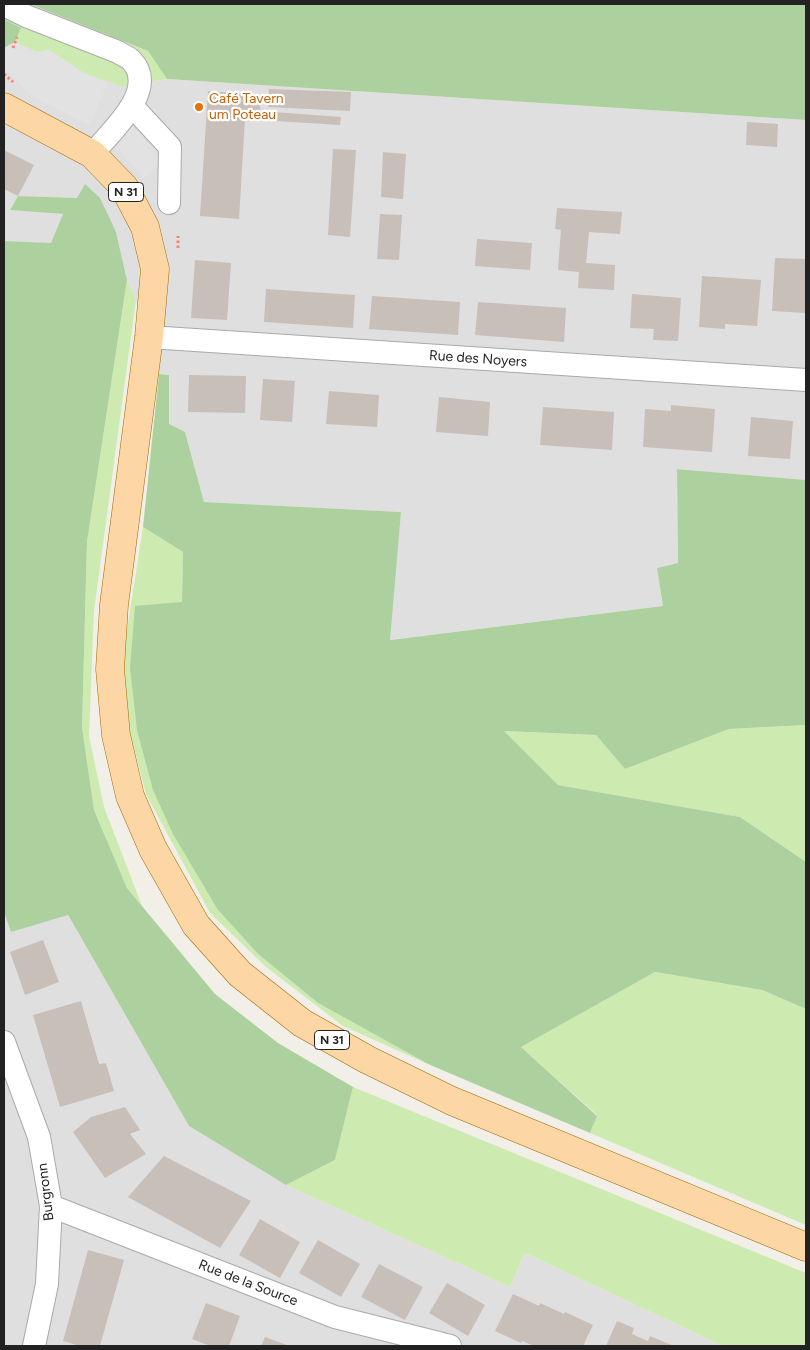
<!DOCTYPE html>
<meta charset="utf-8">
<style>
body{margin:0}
#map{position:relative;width:810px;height:1350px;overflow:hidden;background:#f2efe9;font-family:Figtree,sans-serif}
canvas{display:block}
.frame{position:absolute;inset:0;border:5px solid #222;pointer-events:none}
</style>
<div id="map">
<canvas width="810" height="1350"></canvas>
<div class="frame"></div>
</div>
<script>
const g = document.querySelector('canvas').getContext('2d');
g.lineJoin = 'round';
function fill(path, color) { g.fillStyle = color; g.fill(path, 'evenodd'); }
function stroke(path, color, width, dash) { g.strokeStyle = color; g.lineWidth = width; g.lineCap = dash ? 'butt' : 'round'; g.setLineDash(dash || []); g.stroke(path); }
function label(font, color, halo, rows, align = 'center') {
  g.font = font + ' Figtree,sans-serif'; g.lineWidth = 4.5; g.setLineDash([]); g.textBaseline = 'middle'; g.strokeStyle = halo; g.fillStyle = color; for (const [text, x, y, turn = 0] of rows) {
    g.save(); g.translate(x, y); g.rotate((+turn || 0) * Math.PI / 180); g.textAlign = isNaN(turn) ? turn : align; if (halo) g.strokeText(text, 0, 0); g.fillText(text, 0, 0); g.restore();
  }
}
fill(new Path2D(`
 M15 42 37 52 49 50 124 87 167 79 806 120V480L677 469 678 563 657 568 663 606 389 640 401 512 204 502 185 432 169 425V375L159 374 136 300 127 280 116 232 77 198 18 196 10 210 63 214 51 244 4 241V48Z
 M4 912 11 932 67 914 189 1126 286 1185 510 1287 525 1253 723 1346H4Z`), '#e0dfdf');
fill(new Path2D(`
 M4 4H29L148 51 167 79 124 87 84 73 49 50 37 52 15 42 21 28 4 19Z
 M127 280 136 300 94 611 89 736 104 807 142 906 127 888 94 810 82 727 87 542Z
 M143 527 183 552 182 603 218 910 258 954 318 1003 428 1064 343 1026 266 967 210 913 146 794 128 725 123 656Z
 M806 725V862L740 817 558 785 504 731 596 735 625 769 729 729Z
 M655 972 762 990 806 1009V1225L590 1133 597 1115 521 1047Z
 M353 1087 806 1273V1346H723L525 1253 510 1287 286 1185 335 1160Z`), '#cdebb0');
fill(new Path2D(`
 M30 4H806V120L167 79 148 51Z
 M4 19 21 28 15 42 4 48Z
 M85 184 100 198 116 232 127 280 87 542 82 727 94 810 127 888 215 994 278 1043 353 1087 335 1160 286 1185 189 1126 68 915 11 932 4 912V241L51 243 63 214 10 210 18 196 77 198Z
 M159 374 169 375V424L185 432 204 502 401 512 390 640 663 606 657 568 678 563 677 469 806 480V725L729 729 625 769 596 735 504 731 558 785 740 817 806 862V1009L762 990 655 972 521 1047 597 1116 590 1133 428 1064 318 1003 258 954 218 910 173 834 153 790 137 730 130 668 135 606 182 602 183 552 143 527Z`), '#add19e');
fill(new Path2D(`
 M15 42 37 52 49 50 84 73 108 83 89 125 28 94 12 75 4 71V48Z
 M132 126 164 161 144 178 113 143Z`), '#e2e2e2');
fill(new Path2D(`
 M269 89 351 92 350 111 268 107Z
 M208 91 261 95 260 111 341 117 340 125 245 119 239 219 200 216Z
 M747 122 778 124 777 147 746 145Z
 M333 149 356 150 350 237 328 235Z
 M4 150 34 165 18 196 4 189Z
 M383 152 406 154 403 199 381 197Z
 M557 208 622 212 620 234 589 232 586 263 615 265 614 290 578 288 579 272 558 270 561 230 555 229Z
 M380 214 402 215 399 260 377 259Z
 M477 239 532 243 530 270 475 266Z
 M775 258 806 259V313L772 311Z
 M195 260 231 263 227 320 191 318Z
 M702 276 761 280 757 326 725 324V329L699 327Z
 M266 289 355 295 353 328 264 322Z
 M632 294 681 298 678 341 653 340 654 329 630 328Z
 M372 296 460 302 458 335 369 329Z
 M478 302 566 308 564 342 475 335Z
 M189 375 246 376 245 413 188 412Z
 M263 379 295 381 292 422 260 420Z
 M329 391 379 395 377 427 326 424Z
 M439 397 490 402 488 436 436 432Z
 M671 405 715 409 712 452 643 447 645 409 671 411Z
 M543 407 614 412 612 450 540 445Z
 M751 417 793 421 790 459 748 456Z
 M43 940 59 982 25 995 10 952Z
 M81 1001 99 1064 106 1063 114 1091 60 1107 33 1015Z
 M125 1107 140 1130 130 1134 146 1154 105 1178 73 1132 91 1117Z
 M164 1156 251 1201 220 1248 128 1197Z
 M260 1219 300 1242 280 1278 239 1255Z
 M318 1240 360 1264 341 1297 299 1273Z
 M88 1250 124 1260 100 1346H80L63 1341Z
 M379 1264 423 1287 405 1320 361 1297Z
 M447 1283 485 1305 468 1336 429 1313Z
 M513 1294 539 1306 540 1303 564 1314 565 1312 593 1325 583 1346H534L522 1341 521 1343 495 1331Z
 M206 1303 240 1316 229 1346H210L192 1339Z
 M617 1321 634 1328 632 1334 648 1341 650 1336 674 1346H606Z
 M265 1337 289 1346H261Z`), '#c7bfb8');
const minor = new Path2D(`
 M4 5 26 16 118 52C122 55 128 57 131 60 160 89 110 133 92 154
 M132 106 170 147 169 203
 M149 337 806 380
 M4 1042 39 1137 51 1206 47 1284 34 1346
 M51 1206 335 1317 450 1346`);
const primary = new Path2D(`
 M4 107 92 154 124 187 145 227 155 269 149 337 114 605 110 669 116 735 130 796 153 849 196 925 240 974 302 1023 368 1060 452 1101 806 1247`);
stroke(minor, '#a9a9a9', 24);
stroke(primary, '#a06b00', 29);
stroke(new Path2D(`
 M13 48 17 37
 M4 74 13 82
 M178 248V236`), '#fa8072', 3, [2.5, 2.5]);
stroke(minor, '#fff', 22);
stroke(primary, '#fcd6a4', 28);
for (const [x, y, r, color] of [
 [199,107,5,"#e8710a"]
]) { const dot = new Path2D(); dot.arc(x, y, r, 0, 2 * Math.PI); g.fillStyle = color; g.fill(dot); stroke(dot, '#fff', 2); }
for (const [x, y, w] of [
 [126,192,35],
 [332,1040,35]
]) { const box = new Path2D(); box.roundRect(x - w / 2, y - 9.5, w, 19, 4); g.fillStyle = '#fff'; g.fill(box); stroke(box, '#222', 1); }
label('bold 12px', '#222', null, [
 ["N 31",126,192],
 ["N 31",332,1040]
]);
label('14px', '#c56008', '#fff', [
 ["Café Tavern",209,99],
 ["um Poteau",209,115]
], 'left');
label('14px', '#222', '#fff', [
 ["Rue des Noyers",478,359,4],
 ["Burgronn",46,1192,-97],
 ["Rue de la Source",248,1283,21]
]);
</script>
